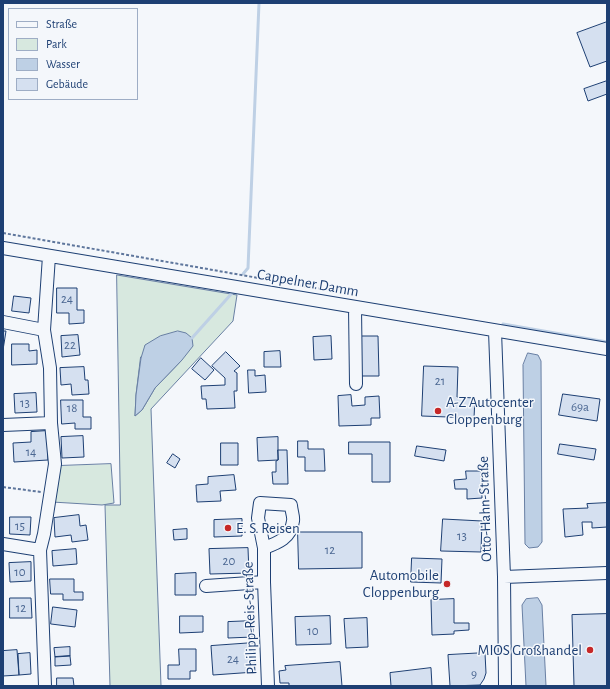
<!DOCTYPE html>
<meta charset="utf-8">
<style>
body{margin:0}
#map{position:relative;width:610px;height:689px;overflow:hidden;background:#f4f7fb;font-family:"Alegreya Sans",sans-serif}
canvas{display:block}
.frame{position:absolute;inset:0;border:4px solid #1d3f73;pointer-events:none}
.legend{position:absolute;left:8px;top:8px;width:130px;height:92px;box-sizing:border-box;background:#f4f7fb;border:1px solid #9eadc5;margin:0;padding:5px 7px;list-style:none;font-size:12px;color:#1d3f73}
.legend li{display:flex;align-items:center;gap:8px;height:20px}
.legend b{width:20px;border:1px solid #9eadc5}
</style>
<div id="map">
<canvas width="610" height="689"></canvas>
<div class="frame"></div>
<ul class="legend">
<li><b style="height:5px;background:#f4f7fb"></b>Straße</li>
<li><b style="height:11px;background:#d7e8df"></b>Park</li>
<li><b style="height:11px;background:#bed0e5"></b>Wasser</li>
<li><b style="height:11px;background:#d5e0f0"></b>Gebäude</li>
</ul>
</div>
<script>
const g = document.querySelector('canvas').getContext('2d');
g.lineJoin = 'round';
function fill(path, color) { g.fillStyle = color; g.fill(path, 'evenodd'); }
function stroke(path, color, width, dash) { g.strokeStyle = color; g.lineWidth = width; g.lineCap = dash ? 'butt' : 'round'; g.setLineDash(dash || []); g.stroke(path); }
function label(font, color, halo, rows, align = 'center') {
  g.font = font + ' "Alegreya Sans",sans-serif'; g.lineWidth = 3; g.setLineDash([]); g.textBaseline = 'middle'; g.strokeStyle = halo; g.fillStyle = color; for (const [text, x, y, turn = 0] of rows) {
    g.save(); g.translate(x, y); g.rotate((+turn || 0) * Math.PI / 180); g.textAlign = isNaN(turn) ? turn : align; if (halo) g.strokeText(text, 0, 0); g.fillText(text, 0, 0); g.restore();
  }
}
const green = new Path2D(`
 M117 275 237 295 233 321 151 409 161 686H110L105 505H120ZM141 357 182 360 155 388 142 410 135 416 136 395Z
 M111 464 114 503 102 505 52 502 57 466Z`);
fill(green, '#d7e8df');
stroke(green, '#687fa3', 1);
const water = new Path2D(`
 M178 331 186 333 192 338 193 346 182 360 155 388 142 410 135 416 136 395 141 358 145 345 160 336Z
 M528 353 538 355 541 361 542 542 538 547 529 548 525 544 523 365Z
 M538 598 542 605 546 686H526L522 605 526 599Z`);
fill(water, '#bed0e5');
stroke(water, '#687fa3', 1);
stroke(new Path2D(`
 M243 274 248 268 259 3
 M503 324 607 342
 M192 338 233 292`), '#bed0e5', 3);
const building = new Path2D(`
 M607 22V61L590 67 577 33Z
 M607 81V94L588 101 584 89Z
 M57 288H77V310H84V323L69 324V313H57Z
 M14 296 31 298 29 313 12 311Z
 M3 331H6L3 350Z
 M78 335 80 355 62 357 61 336Z
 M331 336 332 359 314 360 313 337Z
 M360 336H378L379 376H361Z
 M12 344H29V351L37 350V364L12 365Z
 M280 351 281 367H264V352Z
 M226 352 240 366 234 371 237 373V391H234L235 408 207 409 206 399H202L201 386 225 385V378L212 366Z
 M201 358 214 370 205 380 192 369Z
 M424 366 458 367 457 397 475 398 474 418 422 416Z
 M84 367 85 380H88L89 394 72 395 71 384 61 385 60 368Z
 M248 370H255V376L265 375 266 392 249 393Z
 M36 393 37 412 15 413 14 394Z
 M563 394 600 399 597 421 559 415Z
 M351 395 352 406 365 405V397L379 396 380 418H371V425L339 426 338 396Z
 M61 400H83V417H91V429H75V423L62 424Z
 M47 431 48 460 14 462 13 443 31 442V432Z
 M83 436 84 457 62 458 61 437Z
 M278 437V460L258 461 257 438Z
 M298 441H308V449H324L325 471H305V457H298Z
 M349 442H390V482H372V454H349Z
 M221 443H238V465H221Z
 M560 444 596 449 594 460 558 454Z
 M417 446 446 450 444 461 415 456Z
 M278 450H287L288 484H273L272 472H276V461L278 460Z
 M173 454 180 459 175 468 167 463Z
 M466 471H481L482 498 467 499V489H455L454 480 466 479Z
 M234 475 236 490 220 491 221 501 197 502 196 485 208 484V477Z
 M607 503V527L592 528V522H582L583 535 565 537 563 509 588 508 587 504Z
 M79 515 80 526 86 525 88 540 72 542 71 535 55 537 54 518Z
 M10 517H31L30 535 10 534Z
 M242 519V536L214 537V520Z
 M443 519 482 521 481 552 441 551Z
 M187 529V539L174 540 173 530Z
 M298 532H362V568L299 569Z
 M248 548 249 573 210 574 209 549Z
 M76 549 77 564 53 566 52 551Z
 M412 558 442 559 441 583 411 582Z
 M31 562V581L10 582 9 563Z
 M196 573V595H175V574Z
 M50 579H74V592H83V600H63V594H51Z
 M10 598H31L32 618H10Z
 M454 599V623H469V630L454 631V634L432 635 431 600Z
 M53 607 77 610 75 627 51 624Z
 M607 614V686H574L572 615Z
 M180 616H203V632L180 633Z
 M330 616 331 644 296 645 295 617Z
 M367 618 368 647 346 648 344 619Z
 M253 621V637L228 638V622Z
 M253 643 255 672 213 675 211 646Z
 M70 647V656L55 657 54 648Z
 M179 649H196V671H190V679H168V665H179Z
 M17 650 19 675 3 676V651Z
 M30 653 31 674 19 675 18 654Z
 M485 653 486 673 484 679 480 685 450 686 448 655Z
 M70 656 71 665 55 666V657Z
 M340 662 342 686H289V683H280L279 671 286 670 285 666Z
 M431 668 432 686H391L390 673Z
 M57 678H73L74 686H57Z`);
fill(building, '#d5e0f0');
stroke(building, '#1d3f73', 1);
const minor = new Path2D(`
 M3 248 607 349
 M355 308 356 384
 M3 322 44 330 49 256
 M495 331 504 577 505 686
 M3 425 51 423 50 368 44 330
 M3 544 40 550 45 686
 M264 548C278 543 291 538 293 521 294 517 291 510 291 505L260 503 258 518 264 548V582L268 686
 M40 550 44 534 55 464 51 423
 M504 577 607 573
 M206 586 264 582`);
stroke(minor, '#1d3f73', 14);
stroke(new Path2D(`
 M3 233 338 292
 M3 487 41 492`), '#5e769c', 2, [3, 2]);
stroke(minor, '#f4f7fb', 12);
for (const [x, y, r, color] of [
 [438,411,4,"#c62828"],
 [228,528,4,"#c62828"],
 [447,584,4,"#c62828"],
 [590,650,4,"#c62828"]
]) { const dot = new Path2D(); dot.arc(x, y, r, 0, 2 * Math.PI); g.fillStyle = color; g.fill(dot); stroke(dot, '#f4f7fb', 1.5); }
label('13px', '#4b6792', null, [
 ["24",67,299],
 ["22",70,345],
 ["21",440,381],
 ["13",25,403],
 ["69a",580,407],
 ["18",72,408],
 ["14",31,452],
 ["15",20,526],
 ["13",462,536],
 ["12",330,550],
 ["20",229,561],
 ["10",20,572],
 ["12",21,608],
 ["10",313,631],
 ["24",233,659],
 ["9",474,674]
]);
label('15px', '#1d3f73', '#f4f7fb', [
 ["Cappelner Damm",308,283,10],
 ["Otto-Hahn-Straße",485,509,-92],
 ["Philipp-Reis-Straße",250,618,-92]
]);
label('15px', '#1d3f73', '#f4f7fb', [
 ["A-Z Autocenter",446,402],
 ["Cloppenburg",446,419],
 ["E. S. Reisen",236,528],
 ["Automobile",439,575,"right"],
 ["Cloppenburg",439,592,"right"],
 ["MIOS Großhandel",582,650,"right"]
], 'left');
</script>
